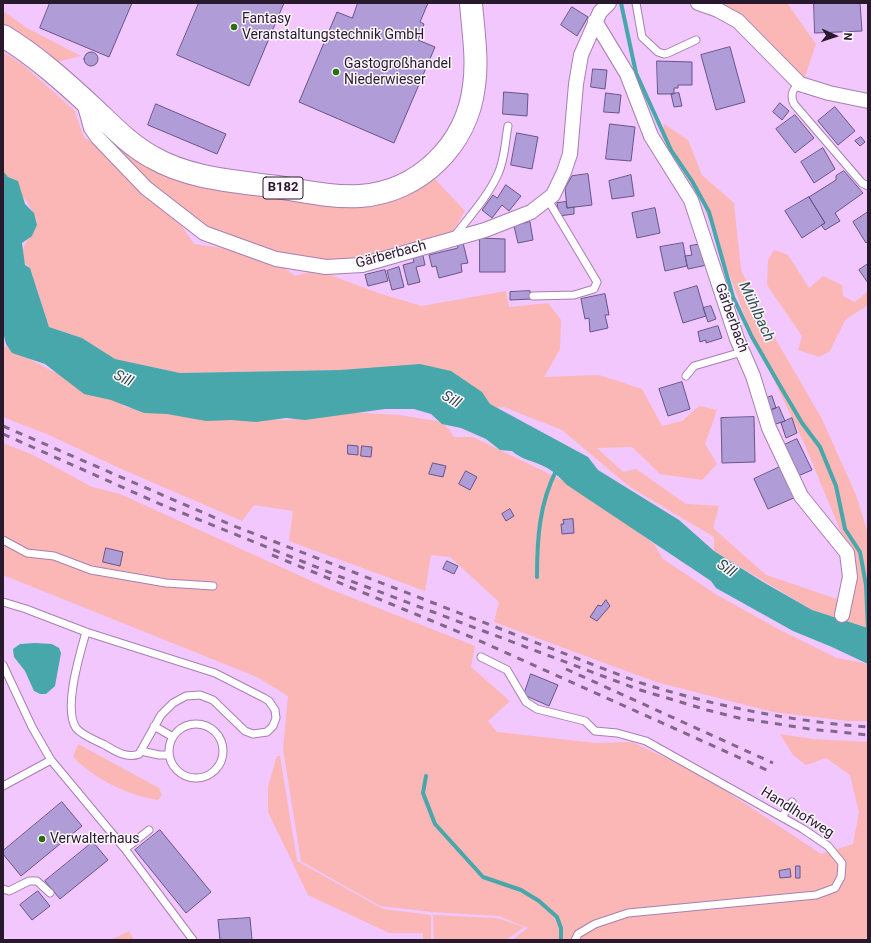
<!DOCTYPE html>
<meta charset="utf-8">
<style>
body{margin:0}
#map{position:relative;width:871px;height:943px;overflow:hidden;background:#f1c7fd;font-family:Roboto,sans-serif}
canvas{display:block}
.frame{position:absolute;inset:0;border:4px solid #28192d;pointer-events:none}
.north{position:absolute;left:815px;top:16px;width:40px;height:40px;-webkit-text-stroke:3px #fcf7fd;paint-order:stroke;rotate:93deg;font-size:11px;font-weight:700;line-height:16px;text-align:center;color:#28192d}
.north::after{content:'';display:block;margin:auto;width:14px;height:18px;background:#28192d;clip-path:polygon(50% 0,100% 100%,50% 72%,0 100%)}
</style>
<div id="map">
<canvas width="871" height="943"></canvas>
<div class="frame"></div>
<div class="north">N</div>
</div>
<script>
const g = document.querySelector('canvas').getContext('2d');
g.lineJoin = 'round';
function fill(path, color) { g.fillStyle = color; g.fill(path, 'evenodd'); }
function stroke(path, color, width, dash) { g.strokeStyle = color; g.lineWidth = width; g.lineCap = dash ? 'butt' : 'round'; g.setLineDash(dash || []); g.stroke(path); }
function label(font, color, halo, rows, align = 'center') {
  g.font = font + ' Roboto,sans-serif'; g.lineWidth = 3; g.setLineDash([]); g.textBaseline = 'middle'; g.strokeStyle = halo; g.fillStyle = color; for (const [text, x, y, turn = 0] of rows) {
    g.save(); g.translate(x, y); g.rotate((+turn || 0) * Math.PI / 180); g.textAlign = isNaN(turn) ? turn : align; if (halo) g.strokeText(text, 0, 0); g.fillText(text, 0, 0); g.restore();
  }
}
fill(new Path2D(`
 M717 3H787L816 44 804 79Z
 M3 11 27 28 81 56 56 62 3 29Z
 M3 52 22 64 74 110 84 137 101 149 181 225 194 244 223 248 274 260 295 276 317 270 378 293 422 306 506 291 509 307 548 303 561 320 560 349 544 377 599 375 642 389 662 426 682 421 699 406 717 410 705 444 717 464 702 480 660 474 632 447 597 448 623 472 636 469 686 504 719 506 713 528 766 575 840 600 855 559 843 537 804 443 750 330 703 204 662 137 664 124 688 140 702 175 734 203 741 270 765 321 822 419 856 495 868 534V628L812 610 714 551V537L630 487 562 430 504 407 478 410 397 367 340 370 180 373 115 359 82 338 49 327 30 268 19 256 37 222 27 201 3 183Z
 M97 128 116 141 297 197 434 178 465 211 450 236 364 261 297 260 216 236 165 199Z
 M774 250 788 255 809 288 823 276 842 285 843 296 855 302 868 291V305L845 320 830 351 819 357 798 350 802 336 767 285 768 260Z
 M3 345 52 371 105 388 125 407 207 418 288 420 344 412 399 415 443 422 454 437H473L570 484 600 503 654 544 663 559 717 595 780 630 837 658 868 664V721H848L773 712 656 682 494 622 499 602 450 557 431 555 425 591 289 541 293 511 254 505 242 521 117 467 49 435 3 417Z
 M3 443 33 455 92 487 120 494 327 588 475 646 471 667 510 701 488 721 497 732 595 743 632 742 676 763 723 789 821 854 853 844 859 812 850 775 826 758 806 765 793 755 780 734 812 739 868 742V940H512L528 928 499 916 432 912 380 906 301 861 283 749 288 696 257 677 3 575Z
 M78 744 159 788 162 795 158 800C127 795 95 779 73 757Z
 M277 756H280L297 861 383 909 431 915V940H423V933H389L308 895 268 812V787Z
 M433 915 497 918 524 927 506 940H434Z
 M129 931 134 940H111Z`), '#fbb6b6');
fill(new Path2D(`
 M3 171 8 177 18 181 25 204 34 213 37 225 32 236 22 243 25 265 30 268 49 327 82 338 115 359 180 373 340 370 420 364 451 371 482 392 490 404 588 457 598 470 679 520 714 551 763 582 812 610 868 628V664L832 647 793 631 716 588 711 581 567 485C559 477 552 469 541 465 530 460 521 459 512 451L500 450 486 439 461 428 442 424 431 414 414 409H385L305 420 286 418 256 422 231 420 206 421 167 414 144 413 111 400 84 394 45 364 12 353 6 344 3 332Z
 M35 643 52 644 59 648 61 653 55 686 46 694H40L34 691 25 671 14 657 13 649 20 644Z`), '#47a7ab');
stroke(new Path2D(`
 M621 3 636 73 671 150 692 181 709 212 733 297 752 337 779 384 802 423 820 447 836 486 845 529 860 552 866 585 868 629
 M537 577C537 540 539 503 557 469
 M426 776 423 793 435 824 483 877 521 890 539 901 557 917 561 928V940`), '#47a7ab', 4);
const building = new Path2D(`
 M50 3H132L109 57 40 28Z
 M199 3H284L249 86 177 55Z
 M358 3H428L420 22 424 24 418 40 435 47 394 143 299 102 337 12 352 18Z
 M814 3H860L862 31 815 33Z
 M572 7 588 17 577 36 561 25Z
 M730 47 745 102 716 110 701 55Z
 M84 59a7 7 0 1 1 14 0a7 7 0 1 1-14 0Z
 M657 61 692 62V85H678V88H674V94H658Z
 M593 69 607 70 605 89 591 87Z
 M504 92 528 94 527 116 503 114Z
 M606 93 621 95 619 113 604 112Z
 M679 93 682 106 674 107 671 94Z
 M780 103 789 111 782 120 773 112Z
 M156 104 226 134 217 154 148 125Z
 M835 107 855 131 838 145 818 121Z
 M795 115 814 138 795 153 776 129Z
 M610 124 635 127 631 161 606 159Z
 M517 133 538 137 532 169 511 165Z
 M861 137 865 142 860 146 855 141Z
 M823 148 835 169 814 183 801 162Z
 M844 171 863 193 835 213 840 221 825 230 821 225 825 223 809 197 836 180V176Z
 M588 174 592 205 567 208 565 188 572 176Z
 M631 175 634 196 612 199 609 181Z
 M506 185 521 196 509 211 502 205 492 218 482 210 493 195 497 198Z
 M809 197 825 223 802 238 785 211Z
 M566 202 567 208 574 207V214L559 216 557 203Z
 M655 208 660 233 637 238 632 213Z
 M868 212V241L866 243 853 222Z
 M530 222 533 240 518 243 514 226Z
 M480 238 505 239V272H480Z
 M463 243 468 263 461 264 462 272 439 278 436 266 432 267 429 255 458 248 457 244Z
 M683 243 687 266 665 271 660 247Z
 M702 244 707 265 688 269 685 256 692 255 690 246Z
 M422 251 425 265 416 267 420 282 408 285 403 265 414 262 412 254Z
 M868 264V283L859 270Z
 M399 267 404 287 392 290 387 271Z
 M385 270 388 281 368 286 365 275Z
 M697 286 706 316 683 323 674 293Z
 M530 291 531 299 510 300V292Z
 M605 294 609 315H605L608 328 590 332 589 318 585 319 581 299Z
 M711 306 716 319 708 322 703 308Z
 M718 326 722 338 706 343V340L700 342 698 332Z
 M682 382 690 409 668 416 659 389Z
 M772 396 776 408 768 411 764 399Z
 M779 407 785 421 773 425 768 411Z
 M754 417 755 462 722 463 721 418Z
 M792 418 797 433 786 438 781 423Z
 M797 439 812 470 798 476 784 445Z
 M348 445 358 446V455L348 454Z
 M362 446 372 447 371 457 361 456Z
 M433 463 446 466 443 477 429 474Z
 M782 466 796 497 768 509 754 479Z
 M466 471 477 477 470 490 459 484Z
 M510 509 514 516 506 521 502 514Z
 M573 519 574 533 562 534 561 524H564L563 520Z
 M106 548 123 552 120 566 103 562Z
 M447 561 458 566 454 574 443 569Z
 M606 600 610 606 603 614 597 621 590 617 598 605 601 606Z
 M531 674 558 685 549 706 524 695Z
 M62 802 82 826 21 876 3 854V851Z
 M160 830 211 892 186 913 135 850Z
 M93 842 108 860 60 899 45 881Z
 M796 866H800V878H796Z
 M790 869 791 877 780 878 779 871Z
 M38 891 50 906 32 920 20 905Z
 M250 918 252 940H220L218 920Z`);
fill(building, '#b09dd8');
stroke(building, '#66548a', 1);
const lane = new Path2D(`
 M636 3 642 37 658 52 664 54 668 53 696 40
 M800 84C792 89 790 95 794 104L862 183 868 186
 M453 238C469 217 487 198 498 174 505 159 505 142 508 126
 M533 296 574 295 594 289 597 282 548 200
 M686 376 694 366 742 352
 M3 540 27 553 54 556 91 570 166 583 213 586
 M3 602 26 609 86 632 215 673 264 698 269 701 275 710 276 718 273 726 267 732 253 734 245 731 213 700 200 695 186 696 173 703 161 715 139 754C127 759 115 751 105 745 95 740 83 736 76 728 63 708 80 654 86 632
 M481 657 507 670 526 702 537 709 585 721 595 731 617 733 646 741 803 829 828 846 842 863 841 877 835 888 816 895 628 913 595 924 578 934 575 940
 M3 665 32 727 51 760 125 849 193 940
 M169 751a27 27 0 1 1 54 0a27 27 0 1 1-54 0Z
 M154 726 173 737
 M141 751 159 755H169
 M3 786 51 760
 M782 817 792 802
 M125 849 149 830
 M3 889 9 891 29 881H37L50 893`);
const street = new Path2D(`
 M698 3 718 10 738 21 800 84 829 93 868 101
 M595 21 627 74 651 136 691 200 737 339 753 376 769 428 801 496 847 553 850 577 842 615
 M83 99 91 128 98 138 146 188 204 233 276 259 326 267 362 265 485 230 531 212 553 195 564 172 570 154 576 84 581 55 600 12 609 3`);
const primary = new Path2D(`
 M3 36C36 56 65 82 94 109 112 126 130 145 152 157 190 179 235 181 277 187 304 191 333 198 360 196 419 192 467 145 474 86 478 59 473 30 471 3`);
stroke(lane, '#a77fb2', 9);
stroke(street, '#a77fb2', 16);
stroke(primary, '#a77fb2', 24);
stroke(lane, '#fff', 7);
stroke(street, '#fff', 14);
stroke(primary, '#fff', 22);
stroke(new Path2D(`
 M3 426 234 526 638 682C714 706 789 721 868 727
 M3 434 160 504 351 581 637 689 707 710 739 718 810 729 868 735
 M272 555 471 637 769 771
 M566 669 773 763`), '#82678a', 3, [7, 7]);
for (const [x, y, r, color] of [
 [234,27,4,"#2a6f0b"],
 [336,72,4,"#2a6f0b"],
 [42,839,4,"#2a6f0b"]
]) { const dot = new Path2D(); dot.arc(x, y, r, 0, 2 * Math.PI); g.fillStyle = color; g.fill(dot); stroke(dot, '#fcf7fd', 1.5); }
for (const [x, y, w] of [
 [283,188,40]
]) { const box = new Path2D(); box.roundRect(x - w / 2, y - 11, w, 22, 3); g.fillStyle = '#fcf7fd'; g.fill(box); stroke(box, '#28192d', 1); }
label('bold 13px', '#28192d', null, [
 ["B182",283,188]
]);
label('14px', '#28192d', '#fcf7fd', [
 ["Fantasy",242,19],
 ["Veranstaltungstechnik GmbH",242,35],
 ["Gastogroßhandel",344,64],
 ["Niederwieser",344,80],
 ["Verwalterhaus",50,839]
], 'left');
label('14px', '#28192d', '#fcf7fd', [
 ["Gärberbach",391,255,-15],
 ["Gärberbach",731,318,70],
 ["Handlhofweg",797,813,32]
]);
label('italic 15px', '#2f4d4e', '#fcf7fd', [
 ["Mühlbach",756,312,65],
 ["Sill",123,379,27],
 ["Sill",451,400,31],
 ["Sill",726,569,35]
]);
</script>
